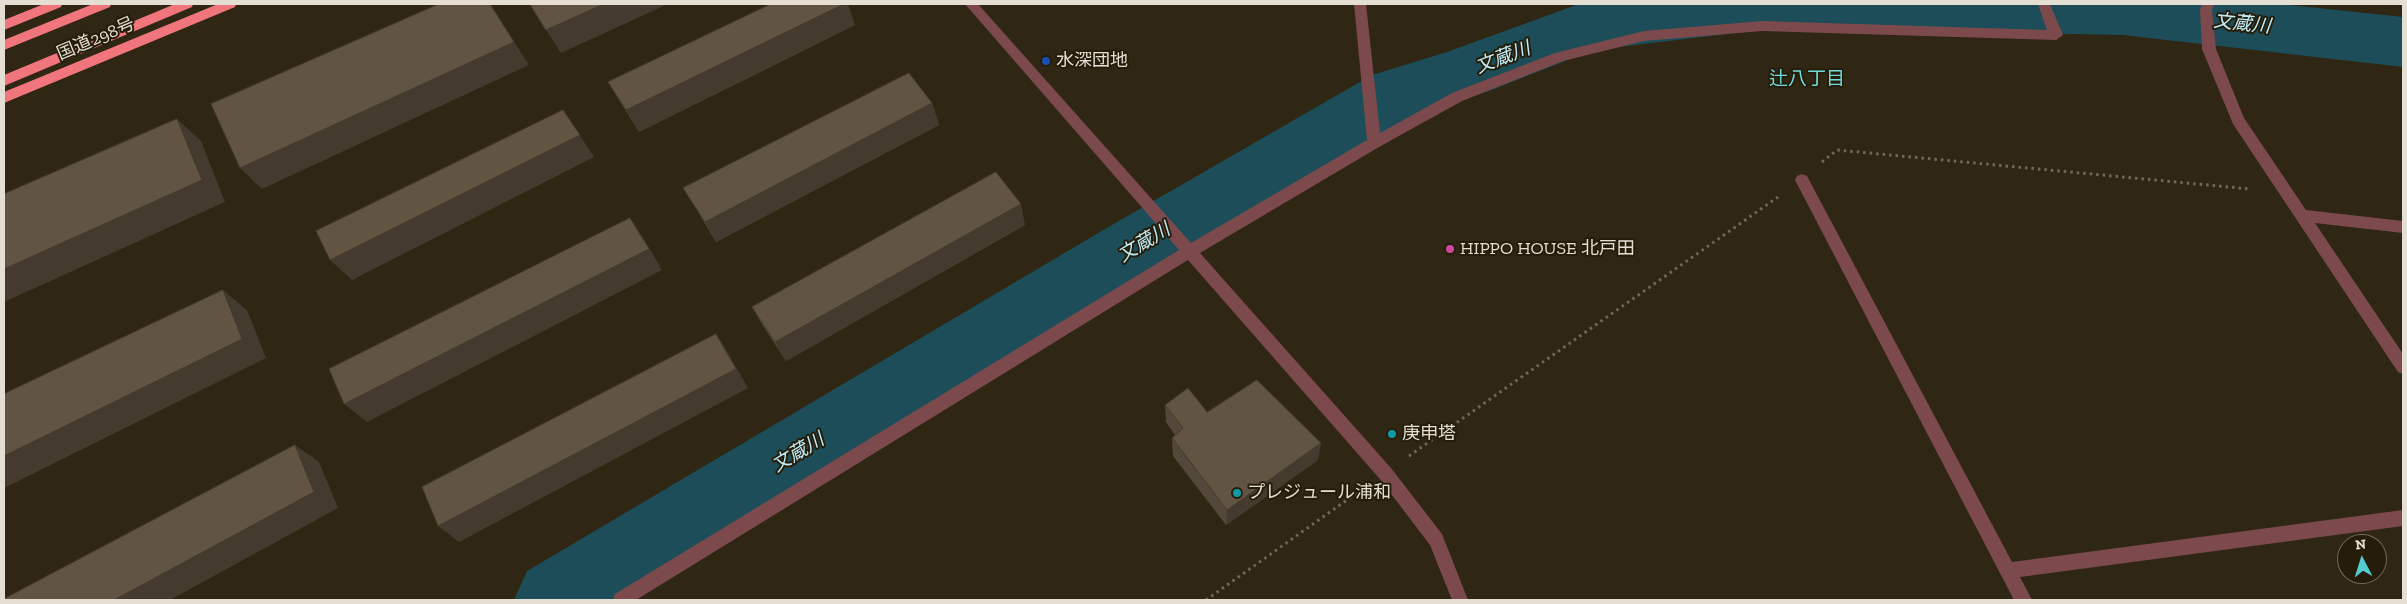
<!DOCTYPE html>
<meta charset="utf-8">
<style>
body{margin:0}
#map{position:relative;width:2407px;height:604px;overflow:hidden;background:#2f2614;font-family:"Zilla Slab",serif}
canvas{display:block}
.frame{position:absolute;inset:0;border:5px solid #e4ded3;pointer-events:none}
.north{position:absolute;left:2337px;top:534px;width:50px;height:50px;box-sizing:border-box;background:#251c0a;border:1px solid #716a5a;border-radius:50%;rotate:355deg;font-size:14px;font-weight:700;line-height:20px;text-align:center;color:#e4ded3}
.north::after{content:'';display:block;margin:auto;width:18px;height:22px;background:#52cdcf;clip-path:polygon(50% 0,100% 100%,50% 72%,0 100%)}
</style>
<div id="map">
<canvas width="2407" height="604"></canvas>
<div class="frame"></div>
<div class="north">N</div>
</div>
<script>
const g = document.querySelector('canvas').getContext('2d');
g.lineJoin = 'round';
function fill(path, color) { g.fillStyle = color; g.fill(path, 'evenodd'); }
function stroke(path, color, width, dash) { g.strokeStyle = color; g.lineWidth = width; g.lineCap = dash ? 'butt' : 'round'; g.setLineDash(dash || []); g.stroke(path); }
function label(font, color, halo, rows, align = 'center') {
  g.font = font + ' "Zilla Slab","Noto Sans JP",serif'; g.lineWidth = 4; g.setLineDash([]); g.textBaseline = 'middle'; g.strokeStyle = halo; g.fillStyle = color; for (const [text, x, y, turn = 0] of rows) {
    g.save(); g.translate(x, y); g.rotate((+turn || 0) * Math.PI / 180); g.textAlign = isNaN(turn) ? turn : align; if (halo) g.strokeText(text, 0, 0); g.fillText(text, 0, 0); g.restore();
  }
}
fill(new Path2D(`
 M1579 4H2280L2403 17V67L2123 35 1778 28 1593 50 1489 91 1419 113 1157 273 634 600H514L527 571 1105 229 1372 75 1447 52Z`), '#1c4d58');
stroke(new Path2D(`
 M1822 162 1837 150 2250 189
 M1409 456 1778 197
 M1206 600 1361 490`), '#706959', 3, [2.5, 4]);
fill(new Path2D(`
 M965 4H978L1191 243 1367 140 1354 4H1366L1380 133 1452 93 1555 53 1644 31 1762 21 2047 30 2038 4H2050L2063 35 2056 40 1762 31 1644 41 1563 61 1462 101 1379 147 1200 253 1391 468 1442 534 1468 600H1452L1430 545 1379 478 1188 260 636 600H613L615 594 1179 250Z
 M2202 4H2214L2212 10 2216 49 2244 118 2306 210 2403 221V233L2315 223 2403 354V374L2398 372 2233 124 2202 49 2200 10Z
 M1802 174 1807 176 2012 562 2403 510V526L2020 577 2032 600H2014L1795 180 1797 176Z`), '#7c4a4c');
fill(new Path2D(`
 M44 4H62L61 7 4 30V20Z
 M93 4H111L110 7 4 50V40Z
 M175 4H193L192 7 4 86V75Z
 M218 4H236L235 7 4 103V92Z`), '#f0757c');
fill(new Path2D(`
 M855 25 639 132 608 82Z
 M932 103 939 125 716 242 696 209 683 188Z
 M1025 225 786 361 763 326 752 307Z
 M1165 405 1207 412 1318 460 1226 525 1173 456 1172 438 1175 435 1166 422Z`), '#534839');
fill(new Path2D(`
 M490 4 529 65 262 189 240 168Z
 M604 4H668L561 53 546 30Z
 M844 4H848L855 25 639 132 626 110Z
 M932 103 939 125 716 242 705 222Z
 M563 110 594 157 352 280 330 260Z
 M177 119 201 141 225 202 4 302V269Z
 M1021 204 1025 225 786 361 775 342Z
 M630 218 644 239 662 270 367 422 344 404Z
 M223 290 247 310 266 358 4 488V456Z
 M716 334 728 353 748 388 459 542 438 526Z
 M1321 443 1318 460 1226 525 1227 510Z
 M295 445 319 462 338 508 170 600H114Z`), '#443b2e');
const building = new Path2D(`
 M439 4H490L514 42 240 168 211 104Z
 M530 4H604L546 30Z
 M771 4H844L626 110 608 82Z
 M909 73 932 103 705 222 683 188Z
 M563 110 580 135 330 260 316 231Z
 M177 119 202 180 4 269V194Z
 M996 172 1021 204 775 342 752 307Z
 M630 218 649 249 344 404 329 369Z
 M223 290 242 339 4 456V394Z
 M716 334 736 369 438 526 422 487Z
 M1257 380 1321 443 1227 510 1172 438 1183 428 1165 405 1188 388 1207 412Z
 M295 445 314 492 114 600H4V599Z`);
fill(building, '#615442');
stroke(building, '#443b2e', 1);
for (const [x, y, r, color] of [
 [1046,61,5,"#1a4fb4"],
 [1450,249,5,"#d1479c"],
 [1392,434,5,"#0f9aa8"],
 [1237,493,5,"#0f9aa8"]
]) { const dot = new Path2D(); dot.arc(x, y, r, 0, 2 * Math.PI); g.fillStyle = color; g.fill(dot); stroke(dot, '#251c0a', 2); }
label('18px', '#e4ded3', '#251c0a', [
 ["国道298号",96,39,-23]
]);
label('18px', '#e4ded3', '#251c0a', [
 ["水深団地",1056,61],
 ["HIPPO HOUSE 北戸田",1460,249],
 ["庚申塔",1402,434],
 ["プレジュール浦和",1247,493]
], 'left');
label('italic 19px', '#bfecf7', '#251c0a', [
 ["文蔵川",2242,24,6],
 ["文蔵川",1503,58,-21],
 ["文蔵川",1144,243,-31],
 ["文蔵川",798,453,-31]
]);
label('19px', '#6fdbdd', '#251c0a', [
 ["辻八丁目",1807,80]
]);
</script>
